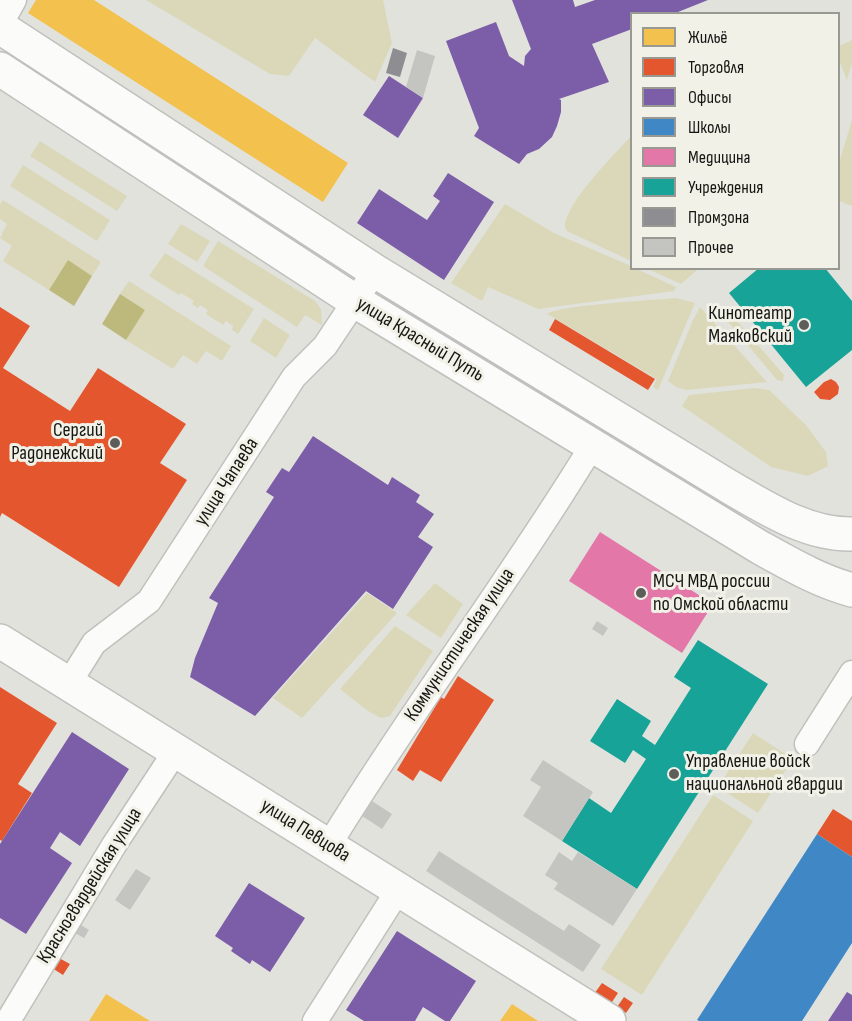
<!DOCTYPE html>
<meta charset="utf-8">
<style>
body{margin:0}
#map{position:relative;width:852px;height:1021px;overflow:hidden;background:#e2e2dd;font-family:"Sofia Sans Condensed",sans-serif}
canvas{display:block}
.legend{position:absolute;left:630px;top:12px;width:210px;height:258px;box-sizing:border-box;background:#f1f1e8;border:2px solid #999993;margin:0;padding:8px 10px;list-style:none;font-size:18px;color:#161613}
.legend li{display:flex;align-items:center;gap:12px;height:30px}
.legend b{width:30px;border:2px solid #999993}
</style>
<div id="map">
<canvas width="852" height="1021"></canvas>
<ul class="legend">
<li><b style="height:16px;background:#f2c14e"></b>Жильё</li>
<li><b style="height:16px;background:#e4572e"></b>Торговля</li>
<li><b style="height:16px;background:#7b5ea7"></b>Офисы</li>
<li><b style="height:16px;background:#3f88c5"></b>Школы</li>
<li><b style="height:16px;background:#e377a8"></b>Медицина</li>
<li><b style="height:16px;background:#17a398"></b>Учреждения</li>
<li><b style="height:16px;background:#8d8d92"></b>Промзона</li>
<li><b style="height:16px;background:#c4c4c1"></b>Прочее</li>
</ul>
</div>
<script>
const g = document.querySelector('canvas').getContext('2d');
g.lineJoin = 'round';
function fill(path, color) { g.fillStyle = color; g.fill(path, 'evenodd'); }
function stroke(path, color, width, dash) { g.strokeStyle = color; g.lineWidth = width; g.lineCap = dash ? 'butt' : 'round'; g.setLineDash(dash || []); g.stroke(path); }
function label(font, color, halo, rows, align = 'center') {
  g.font = font + ' "Sofia Sans Condensed",sans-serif'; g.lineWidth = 6; g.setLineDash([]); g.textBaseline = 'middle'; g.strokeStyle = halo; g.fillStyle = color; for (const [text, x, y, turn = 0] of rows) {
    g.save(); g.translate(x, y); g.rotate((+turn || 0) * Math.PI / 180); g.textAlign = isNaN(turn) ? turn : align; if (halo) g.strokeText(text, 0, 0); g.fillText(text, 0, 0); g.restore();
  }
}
fill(new Path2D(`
 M146 0H383L392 43 375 82 315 38 289 76 270 74Z
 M852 40V63L847 80 839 60V46Z
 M852 120V206L839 201V163Z
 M631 136V261L567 231 565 227C565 203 614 155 631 136Z
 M40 141 127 196 117 211 30 156Z
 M23 165 110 220 97 241 10 186Z
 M3 200 101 262 92 276 68 261 49 290 3 261 12 246 0 238 7 224 0 219V204Z
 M505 204 554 233 631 266 632 268 637 269 676 287 674 291 538 309 488 287 482 301 451 283Z
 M181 224 210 241 197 262 168 244Z
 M218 241 315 301 321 309 322 325 305 315 297 327 203 266Z
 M165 253 254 309 238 334 232 330 233 326 226 321 223 325 206 314 208 310 200 305 198 308 192 304 194 301 181 293 179 295 149 276Z
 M696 268 697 270 681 284 648 269Z
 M129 281 231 346 222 361 206 351 197 364 183 355 173 369 126 340 145 310 120 294Z
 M676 298 695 303 658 390 653 387 657 379 547 314C559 305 655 300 676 298Z
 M724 306 784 375 783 381 777 380 721 313 720 309Z
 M700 307 767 382 686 390 676 387 668 381 693 320Z
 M264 318 290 335 276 358 250 341Z
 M755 388 769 390 806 425 826 452 828 466 808 476 771 467 682 406 689 395Z
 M435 583 463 604 441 638 406 615Z
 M367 593 397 613 302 718 273 698Z
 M395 626 433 651 390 716 381 718 368 711 340 689Z
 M753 733 793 759 758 813 718 787Z
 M713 795 753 821 642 995 601 969Z`), '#dad8b9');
fill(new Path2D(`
 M68 260 92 276 74 306 49 290Z
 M120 294 145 310 126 340 102 324Z`), '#bdb97c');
fill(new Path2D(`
 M36 0H94L348 163 323 202 28 13Z
 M106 994 150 1021H89Z
 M512 1004 538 1021H500Z`), '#f2c14e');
fill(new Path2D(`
 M0 307 30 326 3 368 70 411 98 368 186 424 160 463 187 480 119 587 2 513 0 517Z
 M555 319 655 379 648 390 549 330Z
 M831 379 836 382 839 387 838 394 830 400 820 399 814 392 824 382Z
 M458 676 494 700 441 782 420 770 413 781 397 770 441 697 444 699Z
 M0 687 57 723 18 784 32 793 2 841 0 840Z
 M833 809 852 821V857L817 834Z
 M59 958 70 964 63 975 52 968Z
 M602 983 618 993 610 1005 594 994Z
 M624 997 633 1003 626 1013 617 1007Z`), '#e4572e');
fill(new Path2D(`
 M512 0H573L575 7 595 0H708L673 14H632V29L592 44 609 82 559 99 561 100V112L557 126 552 137 539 149 527 154 519 164 474 136 479 128 446 41 496 22 509 56 524 66 525 56 531 49Z
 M389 76 423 98 398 138 363 115Z
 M448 173 494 202 444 280 357 223 379 189 427 220 440 201 433 196Z
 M313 436 388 485 392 477 420 495 416 502 434 514 418 537 433 547 393 609 366 591 255 716 190 677 195 658 218 603 209 598 274 497 266 492 282 468 289 472Z
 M72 732 129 769 80 846 60 832 50 848 72 863 26 934 0 918V844Z
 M249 883 305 918 270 972 252 960 250 964 231 951 233 948 215 936Z
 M397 931 476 981 450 1021H445L423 1007 415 1021H364L346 1010Z
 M847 992 852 995V1021H828Z`), '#7b5ea7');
fill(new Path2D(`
 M817 834 852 857V943L802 1021H699L697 1020Z`), '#3f88c5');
fill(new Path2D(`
 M600 532 713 604 682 653 569 581Z`), '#e377a8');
fill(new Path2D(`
 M759 268H825L852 301V350L806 387 729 293Z
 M698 640 768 684 637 889 562 841 589 798 611 813 646 759 633 750 625 763 590 741 617 699 651 721 642 736 655 745 691 688 674 677Z`), '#17a398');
fill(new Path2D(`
 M393 48 407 53 400 77 386 73Z`), '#8d8d92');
fill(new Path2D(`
 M417 50 435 56 423 98 406 87Z
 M597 621 608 628 603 636 592 629Z
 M543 760 593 792 562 841 523 816 541 787 530 780Z
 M369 799 392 814 382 829 359 814Z
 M439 851 564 931 569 924 601 945 583 972 426 871Z
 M559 852 572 861 578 852 637 889 613 926 554 889 558 883 545 875Z
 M136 869 151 878 130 910 115 900Z
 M81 925 89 930 84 938 75 933Z`), '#c4c4c1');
const street = new Path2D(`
 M0 25 14 0
 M69 683 94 643 149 601 294 377 325 346 375 271
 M807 744 852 673
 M329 845C412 709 509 582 592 446
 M8 1021 114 845 175 752
 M315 1021 399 889`);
const secondary = new Path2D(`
 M0 641 609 1021`);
const primary = new Path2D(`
 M0 27 375 271 728 486C766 508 807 535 852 534
 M0 69 355 301 761 548C790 564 819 581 852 590`);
stroke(street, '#c0c0bd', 27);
stroke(secondary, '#c0c0bd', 36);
stroke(primary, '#c0c0bd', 36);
stroke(street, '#fbfbfa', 24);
stroke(secondary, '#fbfbfa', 33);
stroke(primary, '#fbfbfa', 33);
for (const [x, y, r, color] of [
 [804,325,6,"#5d5d5a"],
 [115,443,6,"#5d5d5a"],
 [641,593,6,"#5d5d5a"],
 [674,774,6,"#5d5d5a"]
]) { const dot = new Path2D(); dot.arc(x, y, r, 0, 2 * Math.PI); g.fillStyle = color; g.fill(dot); stroke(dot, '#f1f1e8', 2); }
label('20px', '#161613', '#f1f1e8', [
 ["Кинотеатр",792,314],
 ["Маяковский",792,337],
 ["Сергий",103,431],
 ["Радонежский",103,454],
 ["МСЧ МВД россии",653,582,"left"],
 ["по Омской области",653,605,"left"],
 ["Управление войск",686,762,"left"],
 ["национальной гвардии",686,785,"left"]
], 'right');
label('20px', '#161613', '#f1f1e8', [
 ["улица Красный Путь",420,340,31],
 ["улица Чапаева",227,482,-57],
 ["Коммунистическая улица",460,645,-56],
 ["улица Певцова",305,831,32],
 ["Красногвардейская улица",90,886,-58]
]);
</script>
